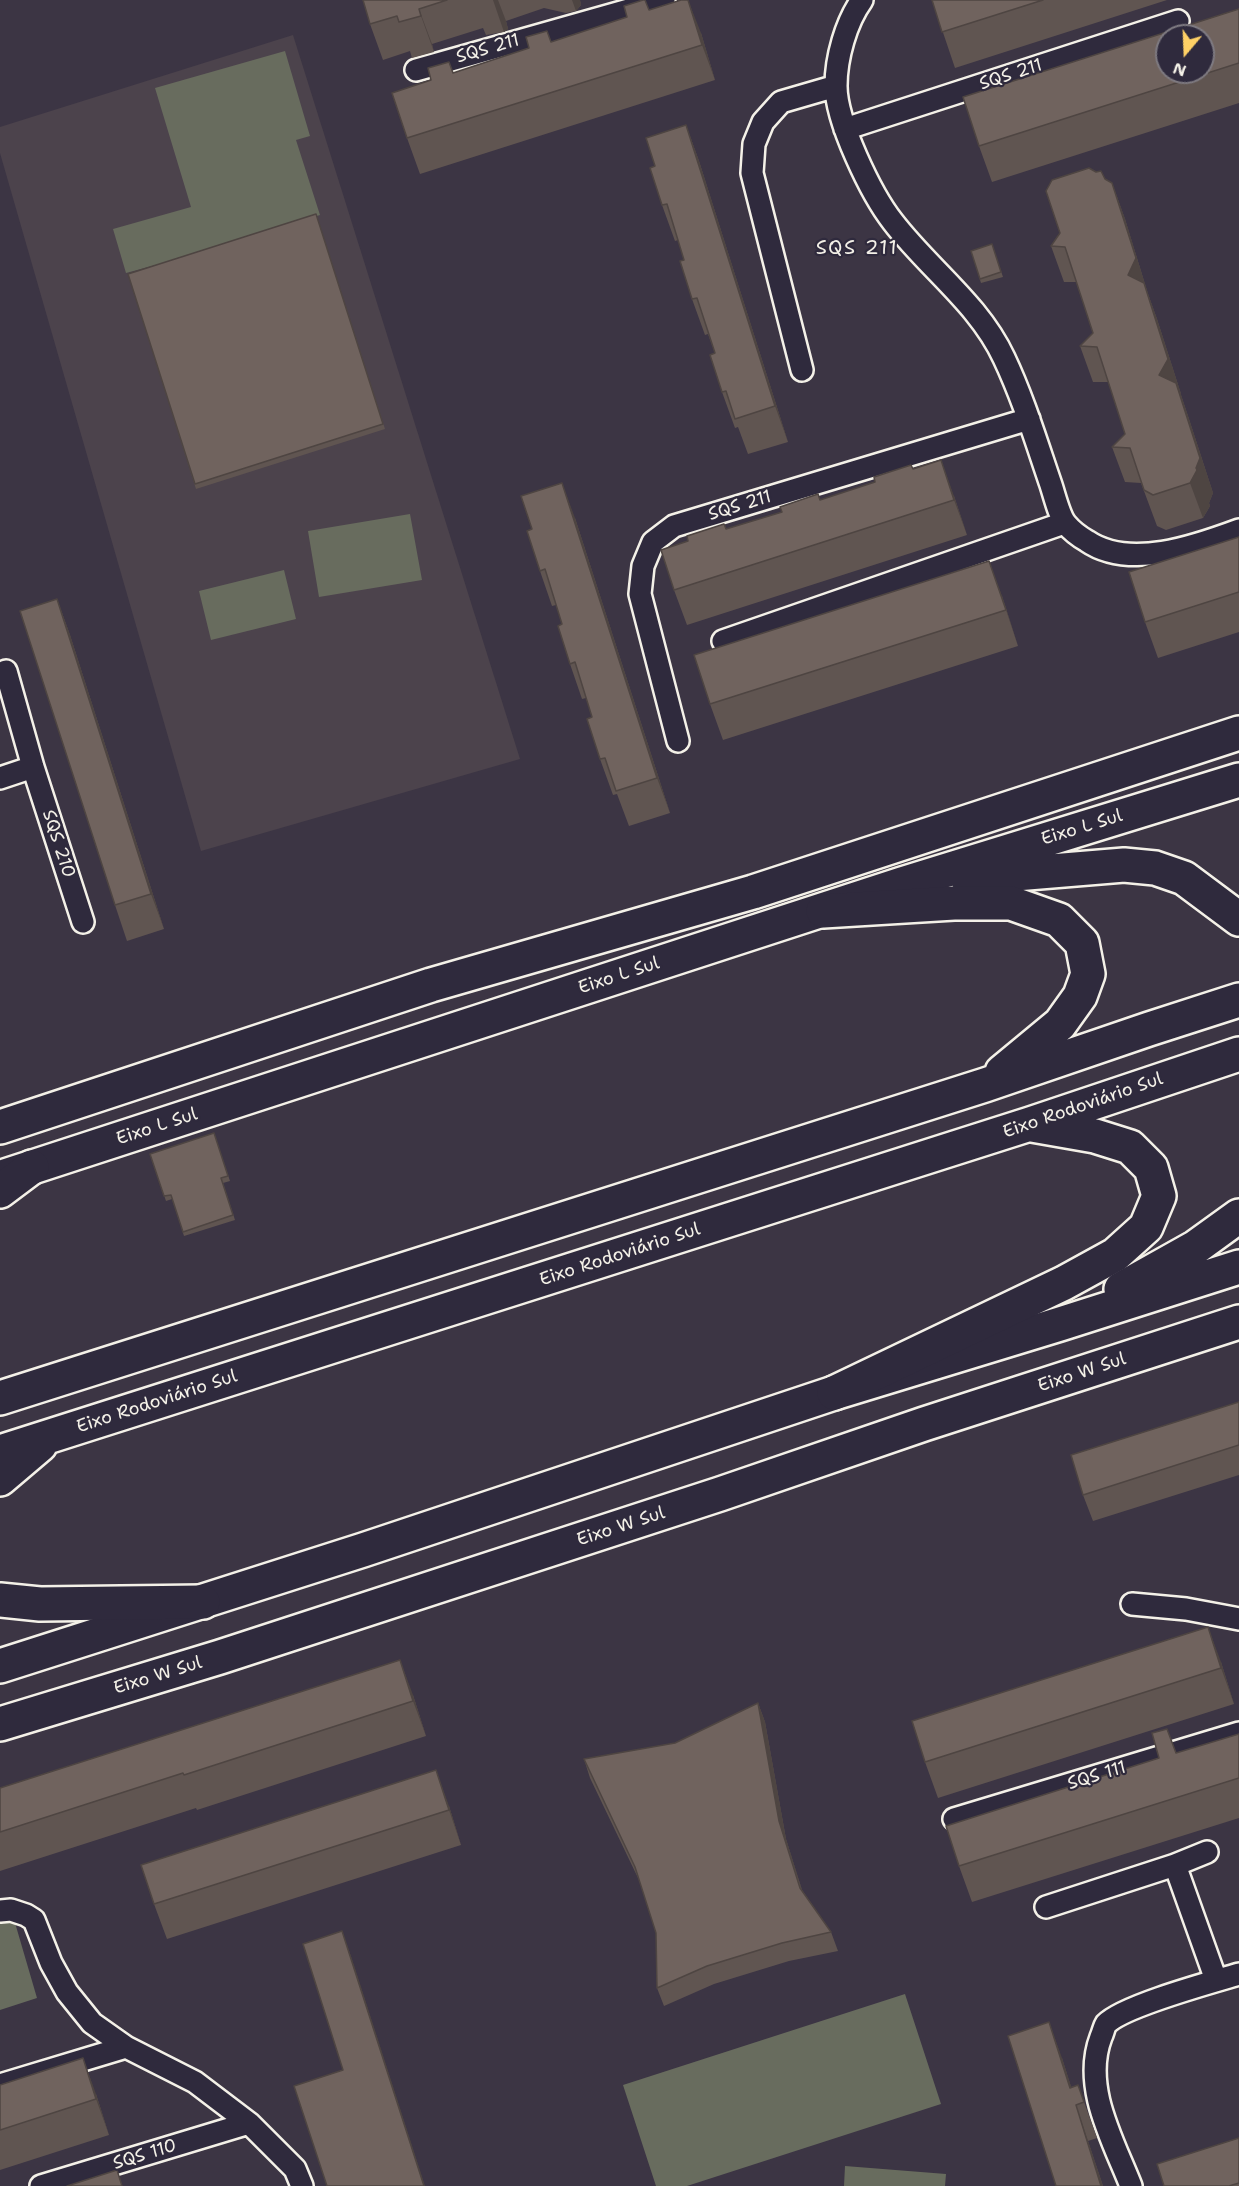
<!DOCTYPE html>
<meta charset="utf-8">
<style>
body{margin:0}
#map{position:relative;width:1239px;height:2186px;overflow:hidden;background:#3c3544;font-family:"Shantell Sans",sans-serif}
canvas{display:block}
.north{position:absolute;left:1155px;top:24px;width:60px;height:60px;box-sizing:border-box;background:#2f2a3d;border:2px solid #7e7a81;border-radius:50%;rotate:199deg;font-size:16px;font-weight:700;line-height:24px;text-align:center;color:#f4f1e8}
.north::after{content:'';display:block;margin:auto;width:21px;height:27px;background:#ffd166;clip-path:polygon(50% 0,100% 100%,50% 72%,0 100%)}
</style>
<div id="map">
<canvas width="1239" height="2186"></canvas>
<div class="north">N</div>
</div>
<script>
const g = document.querySelector('canvas').getContext('2d');
g.lineJoin = 'round';
function fill(path, color) { g.fillStyle = color; g.fill(path, 'evenodd'); }
function stroke(path, color, width, dash) { g.strokeStyle = color; g.lineWidth = width; g.lineCap = dash ? 'butt' : 'round'; g.setLineDash(dash || []); g.stroke(path); }
function label(font, color, halo, rows, align = 'center') {
  g.font = font + ' "Shantell Sans",sans-serif'; g.lineWidth = 4.5; g.setLineDash([]); g.textBaseline = 'middle'; g.strokeStyle = halo; g.fillStyle = color; for (const [text, x, y, turn = 0] of rows) {
    g.save(); g.translate(x, y); g.rotate((+turn || 0) * Math.PI / 180); g.textAlign = isNaN(turn) ? turn : align; if (halo) g.strokeText(text, 0, 0); g.fillText(text, 0, 0); g.restore();
  }
}
fill(new Path2D(`
 M293 35 520 759 201 851 0 153V127Z`), '#4c434c');
fill(new Path2D(`
 M285 51 310 136 296 140 320 215 204 252 126 273 113 229 191 207 155 88Z
 M410 514 422 580 319 597 308 531Z
 M284 570 296 619 211 640 199 591Z
 M13 1916 37 1998 0 2010V1920Z
 M905 1994 941 2104 687 2186H656L623 2085Z
 M845 2166 946 2174 945 2186H844Z`), '#686c5e');
const minor = new Path2D(`
 M862 0C846 22 836 58 836 86 836 121 871 194 893 222 929 269 979 304 1004 358 1023 398 1036 441 1050 482 1054 493 1059 516 1066 524 1071 530 1080 537 1087 541 1129 570 1196 546 1239 530
 M416 70 664 0
 M845 129 1178 21
 M802 370 752 173 754 144 763 122 781 102 836 86
 M723 641 1064 523
 M6 671 33 767 83 922
 M678 741 640 594 643 566 653 542 674 526 1029 419
 M0 778 33 767
 M1132 1604 1186 1609 1239 1619
 M954 1819 1239 1733
 M1175 1865 1216 1980
 M1046 1907 1175 1865 1207 1852
 M0 1911 11 1910 26 1915 34 1920 51 1963 67 1992 92 2023 126 2047 195 2082 249 2123 295 2169 302 2186
 M0 2085 126 2047
 M41 2186 249 2123
 M1131 2186C1113 2140 1082 2087 1101 2037 1103 2033 1104 2027 1106 2024 1123 2006 1212 1982 1239 1974`);
const primary = new Path2D(`
 M967 878 1124 865 1155 868 1184 878 1239 919
 M0 1127 431 985 753 892 1239 733
 M5 1176 902 884 1239 780
 M1121 1289 1196 1247 1239 1216
 M0 1666 363 1550 834 1393 1060 1324 1239 1267
 M0 1724 220 1657 720 1494 924 1424 1239 1322`);
const trunk = new Path2D(`
 M823 911 954 903H1011L1059 920 1082 943 1088 974 1080 996 1060 1024 1002 1072
 M0 1191 32 1167
 M834 1393 1064 1283 1115 1255 1146 1227 1159 1196 1151 1168 1130 1147 1095 1136 1032 1125
 M0 1398 985 1085 1149 1029 1239 1000
 M0 1452 1030 1124 1239 1054
 M0 1479 40 1445
 M0 1600 40 1604 203 1602`);
stroke(minor, '#f4f1e8', 26);
stroke(primary, '#f4f1e8', 38);
stroke(trunk, '#f4f1e8', 38);
stroke(minor, '#2f2a3d', 21);
stroke(primary, '#2f2a3d', 33);
stroke(trunk, '#2f2a3d', 33);
fill(new Path2D(`
 M363 0H580L581 5 576 11 566 13 544 8 506 21 508 29 504 32 486 35 483 28 432 44 434 52 412 58 410 51 383 60 370 24Z
 M932 0H1167L955 68Z
 M1239 9V103L992 182 979 146Z
 M649 10 701 33 715 80 420 174 407 138 551 42Z
 M686 125 699 161 788 442 748 454 738 427 735 428 722 392 715 353 708 334 705 335 692 299 684 260 678 240 675 241 662 205 655 166Z
 M1105 179 1112 183 1125 219 1148 294 1157 319 1181 394V395L1189 419 1213 493 1209 503 1210 506 1203 518 1166 530 1157 526 1141 483 1125 482 1112 447 1125 434 1109 382H1093L1080 346 1093 333 1076 282H1064L1051 246Z
 M316 214 385 429 196 489 128 274Z
 M992 244 1003 277 981 283 971 251Z
 M913 469 954 496 967 535 687 625 674 590 820 500Z
 M575 518 670 813 629 826 617 794 613 795 600 759 592 717 586 698 582 699 570 664 562 624 556 605 552 606 540 571Z
 M1239 537V632L1158 658 1145 622Z
 M1002 596 1018 646 723 740 710 704Z
 M57 599 70 635 164 929 127 941 115 905Z
 M214 1133 230 1181 223 1183 235 1220 184 1236 172 1199 166 1201 150 1154Z
 M1239 1402V1475L1093 1521 1083 1495Z
 M1221 1662 1234 1704 938 1798 925 1762Z
 M413 1695 426 1736 197 1810 196 1808 0 1871V1788Z
 M758 1703 765 1722 786 1839 802 1890 831 1932 838 1951 789 1961 714 1984 664 2006 657 1988 656 1933 639 1880 590 1778 584 1759 675 1743Z
 M1239 1734V1818L972 1902 959 1866 1176 1753Z
 M449 1806 461 1845 167 1939 154 1904Z
 M1062 2058 1071 2087 1078 2085 1097 2138 1088 2141 1103 2186H1056Z
 M0 2085 96 2094 109 2135 0 2170Z
 M1239 2138V2186H1164Z`), '#605551');
fill(new Path2D(`
 M493 0H498L506 21 508 29 504 32Z
 M572 0H580L581 5 576 11Z
 M688 0 701 33 715 80 702 45Z
 M419 9 432 44 434 52 421 16Z
 M686 125 699 161 788 442 775 406Z
 M1112 183 1125 219 1148 294 1157 319 1181 394V395L1189 419 1213 493 1209 503 1210 506 1203 518 1190 483 1128 275Z
 M941 460 954 496 967 535 954 500Z
 M562 483 575 518 670 813 657 778Z
 M989 561 1002 596 1018 646 1006 610Z
 M57 599 70 635 164 929 151 894Z
 M1208 1627 1221 1662 1234 1704 1221 1668Z
 M400 1660 413 1695 426 1736 413 1701Z
 M758 1703 765 1722 786 1839 807 1906 779 1821Z
 M436 1770 449 1806 461 1845 449 1810Z
 M342 1931 352 1959 425 2186H424Z
 M1049 2022 1062 2058 1077 2105 1070 2088Z
 M83 2058 96 2094 109 2135 96 2099Z
 M1076 2105 1103 2186H1101Z`), '#4e4542');
const building = new Path2D(`
 M363 0H447L419 9 421 16 399 22 397 16 370 24Z
 M643 0H645L649 10 681 0H688L702 45 407 138 392 93 431 80 428 68 449 62 453 73 529 48 526 37 547 31 551 42 627 17 624 6Z
 M932 0H1043L942 32Z
 M1239 9V63L979 146 963 97ZM1167 36H1203V72H1167Z
 M686 125 775 406 735 419 726 391 722 392 710 355 715 353 697 298 692 299 680 261 684 260 667 204 662 205 650 168 655 166 646 138Z
 M1089 168 1096 172 1101 171 1105 179 1112 183 1136 258 1128 275 1144 283 1168 359 1159 375 1176 383 1200 458 1196 468 1197 470 1190 483 1153 495 1144 490 1130 448 1112 447 1125 434 1097 347 1080 346 1093 333 1065 247 1051 246 1060 233 1046 191 1052 180Z
 M316 214 383 424 195 484 128 274Z
 M992 244 1001 272 980 279 971 251Z
 M941 460 954 500 674 590 661 550 688 541 687 536 724 524 726 529 782 512 780 507 818 494 820 500 875 482 874 477 911 465 913 469Z
 M562 483 657 778 616 791 605 758 600 759 587 719 592 717 575 662 570 664 558 626 562 624 545 569 540 571 527 531 532 529 521 496Z
 M1239 537V592L1145 622 1129 572Z
 M989 561 1006 610 710 704 694 655Z
 M57 599 151 894 115 905 20 611Z
 M214 1133 228 1176 221 1178 233 1215 183 1232 171 1195 164 1196 150 1154Z
 M1239 1402V1445L1083 1495 1071 1455Z
 M1208 1627 1221 1668 925 1762 912 1721Z
 M400 1660 413 1701 184 1775 183 1773 0 1832V1788Z
 M758 1703 779 1821 800 1888 831 1932 782 1943 707 1966 657 1988 656 1933 635 1867 584 1759 675 1743Z
 M1167 1729 1176 1753 1239 1734V1778L959 1866 946 1826 1159 1758 1152 1733Z
 M436 1770 449 1810 154 1904 141 1865Z
 M342 1931 424 2186H327L294 2086 343 2070 303 1944Z
 M1049 2022 1070 2088 1078 2085 1084 2102 1076 2105 1101 2186H1056L1008 2036Z
 M83 2058 96 2099 0 2130V2085Z
 M1239 2138V2183L1229 2186H1164L1157 2164Z
 M117 2170 122 2186H67Z`);
fill(building, '#70635e');
stroke(building, '#4e4542', 1.5);
label('18px', '#f4f1e8', '#2f2a3d', [
 ["SQS 211",488,49,-16],
 ["SQS 211",1011,75,-18],
 ["SQS 211",740,506,-17],
 ["Eixo L Sul",1082,828,-17],
 ["SQS 210",58,844,72],
 ["Eixo L Sul",619,976,-18],
 ["Eixo Rodoviário Sul",1083,1106,-19],
 ["Eixo L Sul",157,1127,-18],
 ["Eixo Rodoviário Sul",620,1255,-18],
 ["Eixo W Sul",1082,1373,-18],
 ["Eixo Rodoviário Sul",157,1402,-18],
 ["Eixo W Sul",621,1527,-18],
 ["Eixo W Sul",158,1676,-17],
 ["SQS 111",1097,1776,-17],
 ["SQS 110",145,2155,-17]
]);
g.letterSpacing = '1.5px';
label('20px', '#f4f1e8', '#2f2a3d', [
 ["SQS 211",857,249]
]);
g.letterSpacing = '0px';
</script>
